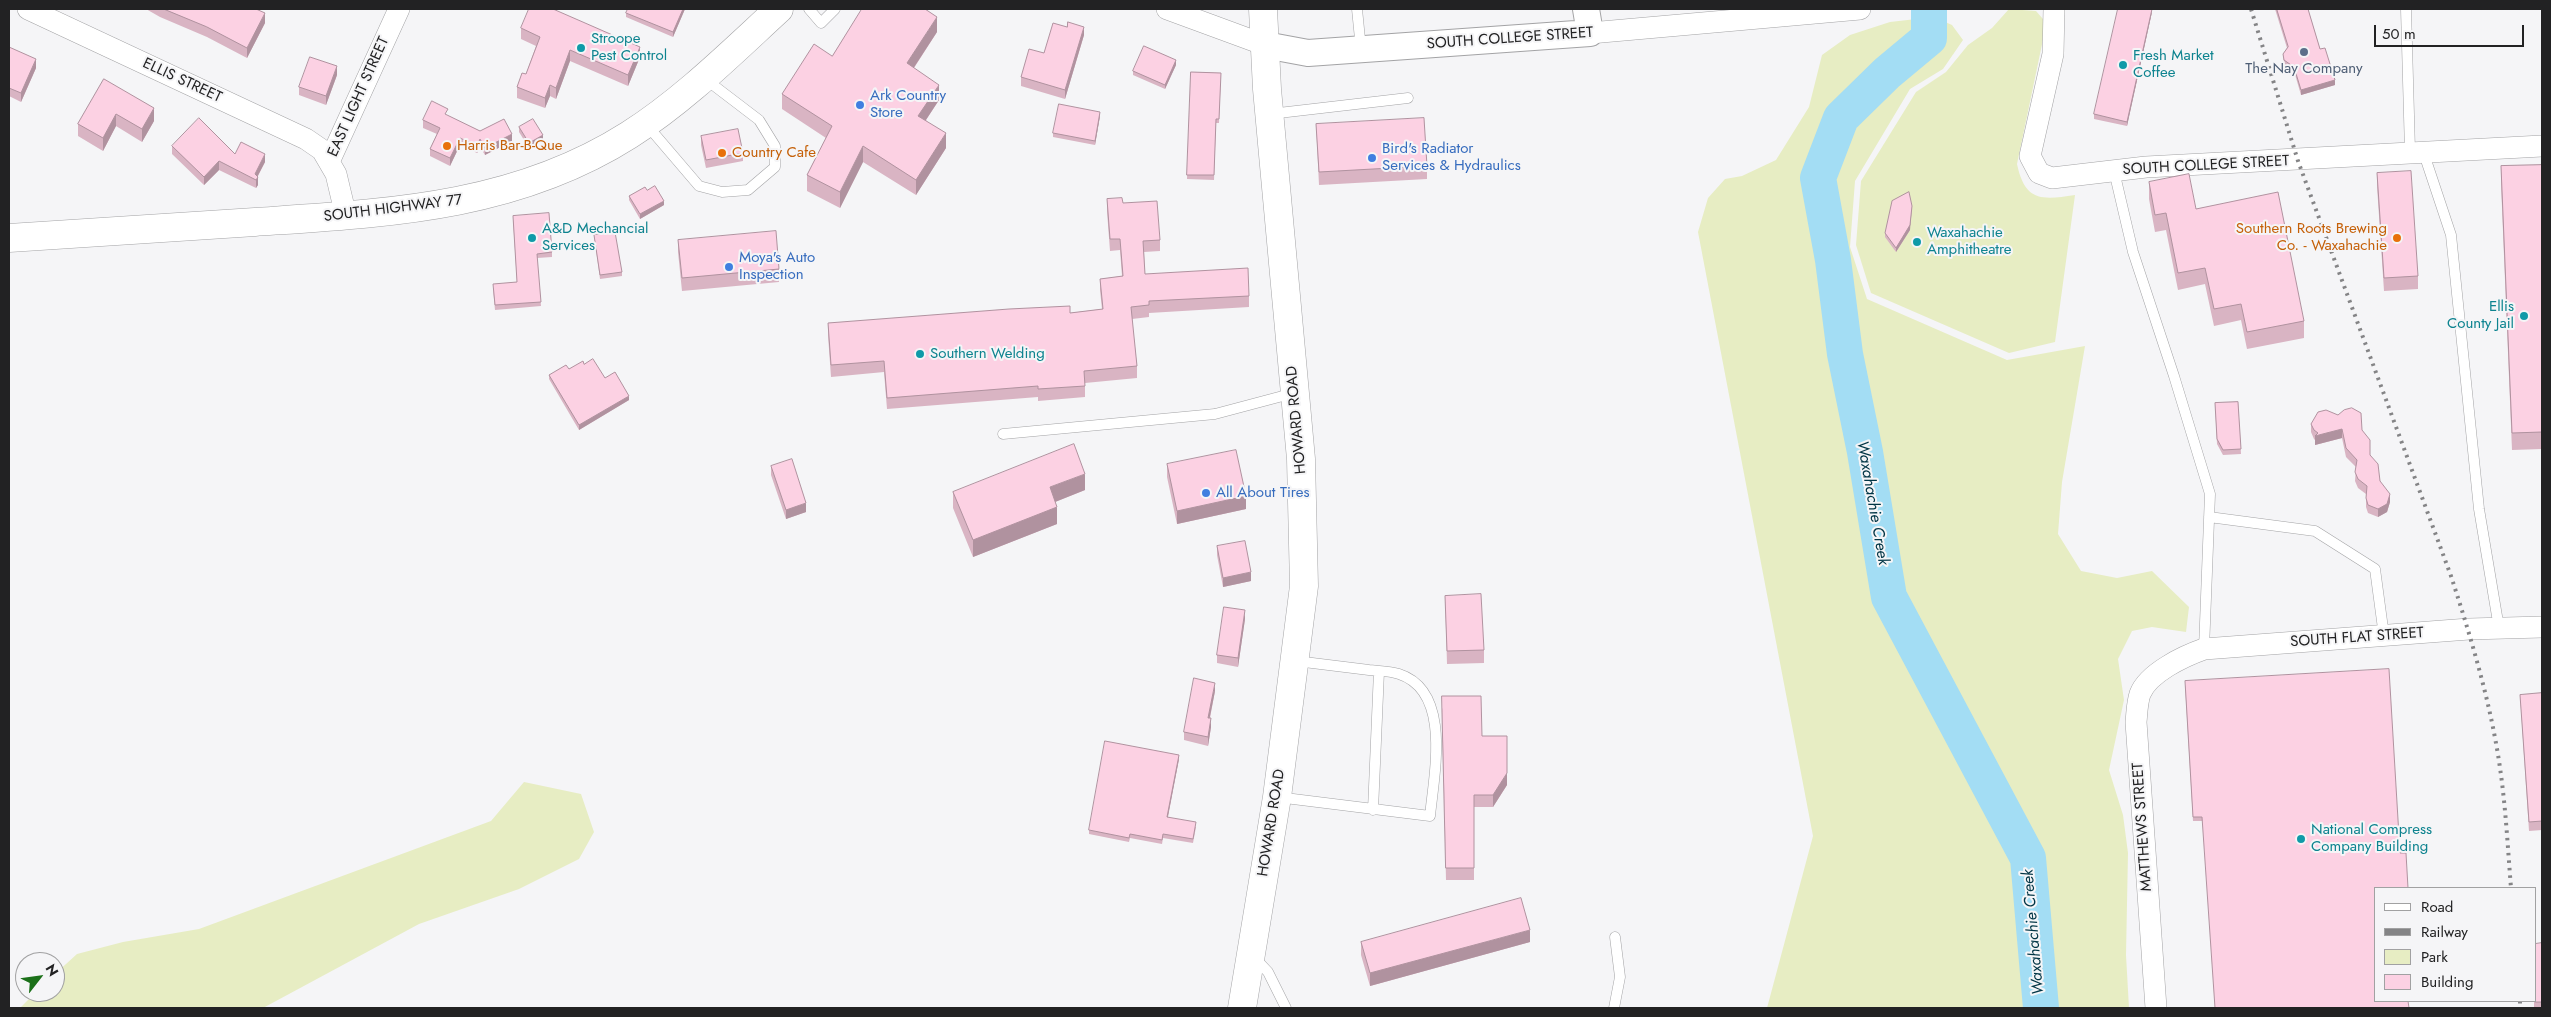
<!DOCTYPE html>
<style>
body{margin:0}
#map{position:relative;width:2551px;height:1017px;overflow:hidden;background:#f5f5f7;font-family:Jost,sans-serif}
canvas{display:block}
.frame{position:absolute;inset:0;border:10px solid #222223;pointer-events:none}
.legend{position:absolute;left:2374px;top:887px;width:162px;height:115px;box-sizing:border-box;background:#f5f5f7;border:1px solid #a1a1a2;margin:0;padding:6px 9px;list-style:none;font-size:15px;color:#222223}
.legend li{display:flex;align-items:center;gap:10px;height:25px}
.legend b{width:25px;border:1px solid #a1a1a2}
.north{position:absolute;left:15px;top:952px;width:50px;height:50px;box-sizing:border-box;background:#f5f5f7;border:1px solid #a1a1a2;border-radius:50%;rotate:60deg;font-size:14px;font-weight:700;line-height:20px;text-align:center;color:#222223}
.north::after{content:'';display:block;margin:auto;width:18px;height:22px;background:#1b7019;clip-path:polygon(50% 0,100% 100%,50% 72%,0 100%)}
.scale{position:absolute;left:2374px;top:25px;width:150px;height:22px;box-sizing:border-box;border:2px solid #222223;border-top:0;padding-left:6px;font-size:15px;line-height:18px;white-space:nowrap;color:#222223;-webkit-text-stroke:4px #f5f5f7;paint-order:stroke}
</style>
<div id="map">
<canvas width="2551" height="1017"></canvas>
<div class="frame"></div>
<ul class="legend">
<li><b style="height:6px;background:#fff"></b>Road</li>
<li><b style="height:6px;background:#848486"></b>Railway</li>
<li><b style="height:14px;background:#e7edc3"></b>Park</li>
<li><b style="height:14px;background:#fcd1e3"></b>Building</li>
</ul>
<div class="north">N</div>
<div class="scale">50 m</div>
</div>
<script>
const g = document.querySelector('canvas').getContext('2d');
g.lineJoin = 'round';
function fill(path, color) { g.fillStyle = color; g.fill(path, 'evenodd'); }
function stroke(path, color, width, dash) { g.strokeStyle = color; g.lineWidth = width; g.lineCap = dash ? 'butt' : 'round'; g.setLineDash(dash || []); g.stroke(path); }
function label(font, color, halo, rows, align = 'center') {
  g.font = font + ' Jost,sans-serif'; g.lineWidth = 4; g.setLineDash([]); g.textBaseline = 'middle'; g.strokeStyle = halo; g.fillStyle = color; for (const [text, x, y, turn = 0] of rows) {
    g.save(); g.translate(x, y); g.rotate((+turn || 0) * Math.PI / 180); g.textAlign = isNaN(turn) ? turn : align; if (halo) g.strokeText(text, 0, 0); g.fillText(text, 0, 0); g.restore();
  }
}
fill(new Path2D(`
 M2009 9 2036 11 2043 19 2045 30 2017 164C2025 202 2042 200 2075 195L2055 342 2009 353 1871 293 1856 245 1861 181 1916 92 1946 72 1968 45 1992 28Z
 M1934 17 1952 25 1963 40 1943 69 1910 89 1855 181 1850 247 1867 299 2007 360 2085 346 2062 482 2058 534 2081 571 2117 578 2152 571 2189 607 2186 632 2152 627 2132 631 2118 659 2124 700 2109 770 2123 815 2128 853 2126 955 2129 1008H1767L1813 836 1698 232 1708 198 1725 179 1742 176 1776 160 1809 107 1822 55 1850 35 1890 22Z
 M524 782 581 794 594 832 579 859 519 889 419 924 263 1008H20L36 992H55V974L77 954 123 942 199 929 491 821Z`), '#e7edc3');
stroke(new Path2D(`
 M1929 9V38L1887 73 1841 118 1818 178 1833 260 1845 354 1865 452 1889 597 2028 858 2041 1008`), '#a3ddf4', 36);
const service = new Path2D(`
 M809 9 821 23 835 9
 M1357 9 1361 49
 M2406 9 2410 151
 M1270 114 1408 98
 M646 124 699 186 722 192 748 190 775 167V146L759 120 704 78
 M2423 151 2451 235 2479 509 2499 628
 M2114 171 2133 252 2174 376 2210 494 2204 649
 M1003 434 1215 414 1294 393
 M2209 517 2315 531 2375 569 2384 636
 M1277 797 1430 816C1434 774 1452 691 1399 674 1390 671 1379 671 1369 670 1345 667 1321 664 1296 661
 M1373 810 1379 671
 M1254 957 1268 972 1286 1008
 M1614 1008 1620 977 1615 937`);
const minor = new Path2D(`
 M28 9 306 139 322 150 329 162
 M1167 9 1265 45
 M2054 9 2053 54 2030 156 2039 173 2052 178 2146 167 2542 146
 M1590 33 1860 9
 M346 216 336 174 329 162 399 9
 M2156 1008 2136 722C2137 713 2137 703 2140 694 2148 673 2184 656 2204 649L2469 629 2542 627`);
const tertiary = new Path2D(`
 M1265 45 1308 53 1590 33 1586 9`);
const secondary = new Path2D(`
 M1242 1008 1277 797 1304 586 1301 459 1267 89 1263 9`);
const primary = new Path2D(`
 M9 238C91 233 173 227 255 222 387 213 514 208 629 135 684 100 731 53 779 9`);
stroke(service, '#a3a3a5', 11);
stroke(minor, '#a3a3a5', 22);
stroke(tertiary, '#a3a3a5', 28);
stroke(secondary, '#a3a3a5', 29);
stroke(primary, '#a3a3a5', 29);
stroke(service, '#fff', 10);
stroke(minor, '#fff', 21);
stroke(tertiary, '#fff', 26);
stroke(secondary, '#fff', 28);
stroke(primary, '#fff', 28);
stroke(new Path2D(`
 M2251 9 2298 161 2451 576C2472 641 2492 707 2501 775 2506 812 2508 851 2511 888
 M2520 1001V1008`), '#848486', 4, [2.5, 5]);
fill(new Path2D(`
 M146 9H256L265 23 247 58 207 37 160 17Z
 M685 9 673 37 626 17V13Z
 M2275 9H2308L2320 49 2335 85 2301 95 2294 71 2284 64 2283 54 2287 48Z
 M2152 12 2127 126 2094 119V114Z
 M1067 27 1084 35 1065 99 1021 86V77L1044 53Z
 M521 28 640 57 628 86 570 61 556 99 550 96 545 108 517 98V87L526 74 536 46 521 39Z
 M937 32 914 68 939 100 926 120 946 148 916 195 863 162 840 208 807 191V175L826 138 782 109V94L832 56Z
 M9 47 36 68 21 102 9 96Z
 M1176 65 1165 89 1133 75V71Z
 M1191 72 1221 73 1219 123H1216L1214 180 1187 179Z
 M337 75 326 105 299 95V87Z
 M104 79 154 121 142 142 116 126 103 151 78 136V124Z
 M448 116 480 131 512 141 485 155 480 147 477 153 460 145 450 166 430 156V149L437 134 423 128V120Z
 M1100 116 1095 145 1053 137V133Z
 M1316 124 1427 166V179L1319 185Z
 M519 127 543 139 529 148 519 132Z
 M701 136 743 153V161L706 168 701 145Z
 M172 146 235 154 265 162 258 176V185L256 188 219 170 204 185 172 154Z
 M2542 165V449L2512 450 2501 183V166Z
 M2377 173 2418 276V289L2384 291 2377 186Z
 M2149 182 2196 209 2304 321V338L2247 349 2241 320 2214 326 2205 284 2178 290 2166 230 2155 232 2149 199Z
 M647 190 664 205 640 219 629 200V196Z
 M1107 199 1123 203 1160 240V251L1144 252 1145 274 1249 296V307L1149 313V317L1132 319 1137 366V378L1085 383V397L1038 401V397L887 409 884 372 831 377 828 335V323L1070 313 1102 309 1100 290V279L1122 276 1120 250 1110 251 1107 211Z
 M513 220 552 252V257L537 258 541 306 495 310 493 288 517 282Z
 M1910 230 1896 252 1885 237V233Z
 M594 235 622 272V276L600 279Z
 M678 240 779 269V282L682 291 678 252Z
 M584 364 605 378 629 400 579 430 549 379V375Z
 M2238 402 2241 454 2223 455 2217 444 2215 403Z
 M2311 424 2362 430 2370 456 2380 481 2390 502 2387 512 2378 517 2368 513 2366 507V494L2358 488 2355 481 2356 467 2346 457 2342 438 2315 445V440L2314 439 2311 432Z
 M1167 464 1246 509 1177 524 1167 477Z
 M771 466 806 512 786 519 771 475Z
 M1085 490 1055 502 1057 524 973 557 953 508V492Z
 M1217 546 1251 581 1223 587 1217 555Z
 M1445 596 1484 650V663L1447 664Z
 M1245 619 1238 667 1217 663V655Z
 M2185 685 2375 888 2202 821H2193Z
 M1215 691 1210 718 1211 727 1208 746 1184 740V732Z
 M2542 693V830L2529 831 2520 695Z
 M1442 708 1482 736 1507 785 1493 807H1474V880H1446Z
 M1179 759 1168 817 1196 827 1193 843 1163 838 1162 844 1130 838 1129 842 1089 834V830Z
 M1361 942H1530L1370 986 1361 955Z
 M2542 943V1008H2534V1001H2535Z`), '#d9b4c3');
fill(new Path2D(`
 M683 9H685L673 37V32Z
 M2152 9V12L2127 126V122Z
 M265 13V23L247 58V48Z
 M937 17V32L907 78V63Z
 M1084 27V35L1065 99V90Z
 M640 47V57L628 86V75Z
 M570 50V61L556 99V88Z
 M36 59V68L21 102V93Z
 M1176 60V65L1165 89V85Z
 M337 66V75L326 105V96Z
 M2335 80V85L2301 95V90Z
 M550 85V96L545 108V98Z
 M939 85V100L918 132V116Z
 M154 108V121L142 142V129Z
 M1100 112V116L1095 145V141Z
 M116 114V126L103 151V138Z
 M946 133V148L916 195V180Z
 M512 134V141L485 155V148Z
 M543 135V139L529 148V143Z
 M460 138V145L450 166V158Z
 M480 139V147L477 153V146Z
 M863 146V162L840 208V192Z
 M265 154V162L256 179 258 177V185L256 188V180L255 174Z
 M219 161V170L204 185V177Z
 M664 201V205L640 219V214Z
 M1912 206 1910 230 1896 252V248Z
 M629 396V400L579 430V425Z
 M2342 429V438L2315 445V436Z
 M1085 474V490L1050 504V487Z
 M2390 494V502L2387 512 2378 517V509Z
 M1246 496V509L1177 524V511Z
 M806 503V512L786 519V510Z
 M1057 507V524L973 557V540Z
 M1251 572V581L1223 587V578Z
 M1245 610V619L1238 667V658Z
 M1215 683V691L1208 726V718Z
 M1211 718V727L1208 746V737Z
 M1179 755V759L1167 821V817Z
 M1507 773V785L1493 807V795Z
 M1530 930V942L1370 986V973Z`), '#b0929f');
const building = new Path2D(`
 M164 9H256L265 13 247 48 207 27Z
 M529 9H553L640 47 628 75 570 50 556 88 550 85 545 98 517 87 522 73 526 74 540 37 521 28Z
 M628 9H683L673 32 626 13Z
 M862 9H925L937 17 907 63 939 85 918 116 946 133 916 180 863 146 840 192 807 175 832 126 782 94 814 44 832 56Z
 M2118 9H2152L2127 122 2094 114Z
 M2277 9H2308L2320 49 2325 48 2335 80 2301 90 2294 67 2284 60 2283 54 2288 47Z
 M1068 22 1084 27 1065 90 1021 77 1029 49 1044 53 1053 23 1067 27Z
 M1144 46 1176 60 1165 85 1133 71Z
 M9 47 36 59 21 93 9 88Z
 M310 57 337 66 326 96 299 87Z
 M1191 72 1221 73 1219 119H1216L1214 175H1187Z
 M104 79 154 108 142 129 116 114 103 138 78 124Z
 M432 101 448 109 445 114 480 131 504 119 512 134 485 148 480 139 477 146 460 138 450 158 430 149 440 128 423 120Z
 M1059 104 1100 112 1095 141 1053 133Z
 M199 118 235 154 241 142 265 154 255 174 258 177 256 180 219 161 204 177 172 146Z
 M1424 118 1427 166 1319 172 1316 124Z
 M533 119 543 135 529 143 519 127Z
 M738 129 743 153 706 160 701 136Z
 M2542 165V432L2512 433 2501 166Z
 M2411 171 2418 276 2384 278 2377 173Z
 M2189 174 2196 209 2278 192 2304 321 2247 332 2241 304 2214 309 2205 268 2178 273 2166 213 2155 215 2149 182Z
 M655 186 664 201 640 214 629 196 645 187 647 190Z
 M1909 192 1912 206 1910 225 1896 248 1885 233 1892 201Z
 M1122 198 1123 203 1157 201 1160 240 1143 241 1145 274 1248 268 1249 296 1149 301V305L1131 307 1137 366 1084 371 1085 386 1038 389V386L887 398 884 361 831 365 828 323 1009 309 1070 306V313L1103 309 1100 279 1123 276 1120 239H1110L1107 199Z
 M549 213 552 252 537 254 541 302 495 305 493 284 517 282 513 216Z
 M776 231 779 269 682 278 678 240Z
 M615 232 622 272 600 275 594 235Z
 M593 359 605 378 615 372 629 396 579 425 549 375 566 365 569 369 583 361 584 364Z
 M2238 402 2241 449 2223 450 2217 439 2215 403Z
 M2352 408 2361 413 2362 430 2370 440V455L2378 464 2380 481 2390 494 2387 504 2378 509 2368 505 2366 498 2367 486 2358 479 2355 472 2357 460 2346 448 2342 429 2315 436 2318 433 2314 430 2311 424 2318 412 2326 410 2338 415 2344 410Z
 M1074 444 1085 474 1050 487 1057 507 973 540 953 492Z
 M1236 450 1246 496 1177 511 1167 464Z
 M792 459 806 503 786 510 771 466Z
 M1245 541 1251 572 1223 578 1217 546Z
 M1481 594 1484 650 1447 651 1445 596Z
 M1224 607 1245 610 1238 658 1217 655Z
 M2389 669 2400 853H2406L2408 888H2375V1001H2408L2409 1008H2215L2202 817H2193L2185 681Z
 M1194 678 1215 683 1208 718H1211L1208 737 1184 732Z
 M2542 693V821L2529 822 2520 695Z
 M1442 696H1481L1482 736H1507V773L1493 795H1474V868H1446Z
 M1105 741 1179 755 1167 817 1196 822 1193 839 1163 834 1162 840 1130 834 1129 838 1089 830Z
 M1521 898 1530 930 1370 973 1361 942Z
 M2542 943V1002H2535V944Z`);
fill(building, '#fcd1e3');
stroke(building, '#b0929f', 1);
for (const [x, y, r, color] of [
 [581,48,5,"#0f9aa8"],
 [2304,52,5,"#5c6f8a"],
 [2123,65,5,"#0f9aa8"],
 [860,105,5,"#3f7fe0"],
 [447,146,5,"#e8710a"],
 [722,153,5,"#e8710a"],
 [1372,158,5,"#3f7fe0"],
 [532,238,5,"#0f9aa8"],
 [2397,238,5,"#e8710a"],
 [1917,242,5,"#0f9aa8"],
 [729,267,5,"#3f7fe0"],
 [2524,316,5,"#0f9aa8"],
 [920,354,5,"#0f9aa8"],
 [1206,493,5,"#3f7fe0"],
 [2301,839,5,"#0f9aa8"]
]) { const dot = new Path2D(); dot.arc(x, y, r, 0, 2 * Math.PI); g.fillStyle = color; g.fill(dot); stroke(dot, '#f5f5f7', 2); }
label('15px', '#0d838f', '#f5f5f7', [
 ["Stroope",591,39],
 ["Pest Control",591,56],
 ["Fresh Market",2133,56],
 ["Coffee",2133,73],
 ["A&D Mechancial",542,229],
 ["Services",542,246],
 ["Waxahachie",1927,233],
 ["Amphitheatre",1927,250],
 ["Ellis",2514,307,"right"],
 ["County Jail",2514,324,"right"],
 ["Southern Welding",930,354],
 ["National Compress",2311,830],
 ["Company Building",2311,847]
], 'left');
label('15px', '#222223', '#f5f5f7', [
 ["SOUTH COLLEGE STREET",1510,39,-4],
 ["ELLIS STREET",182,81,25],
 ["EAST LIGHT STREET",359,97,-66],
 ["SOUTH COLLEGE STREET",2206,166,-3],
 ["SOUTH HIGHWAY 77",393,209,-7],
 ["HOWARD ROAD",1297,420,-95],
 ["SOUTH FLAT STREET",2357,638,-4],
 ["HOWARD ROAD",1272,823,-81],
 ["MATTHEWS STREET",2143,827,-94]
]);
label('15px', '#4e5e75', '#f5f5f7', [
 ["The Nay Company",2304,69]
]);
label('15px', '#366cbe', '#f5f5f7', [
 ["Ark Country",870,96],
 ["Store",870,113],
 ["Bird's Radiator",1382,149],
 ["Services & Hydraulics",1382,166],
 ["Moya's Auto",739,258],
 ["Inspection",739,275],
 ["All About Tires",1216,493]
], 'left');
label('15px', '#c56008', '#f5f5f7', [
 ["Harris Bar-B-Que",457,146],
 ["Country Cafe",732,153],
 ["Southern Roots Brewing",2387,229,"right"],
 ["Co. - Waxahachie",2387,246,"right"]
], 'left');
label('italic 16px', '#003545', '#f5f5f7', [
 ["Waxahachie Creek",1872,503,80],
 ["Waxahachie Creek",2034,932,-95]
]);
</script>
